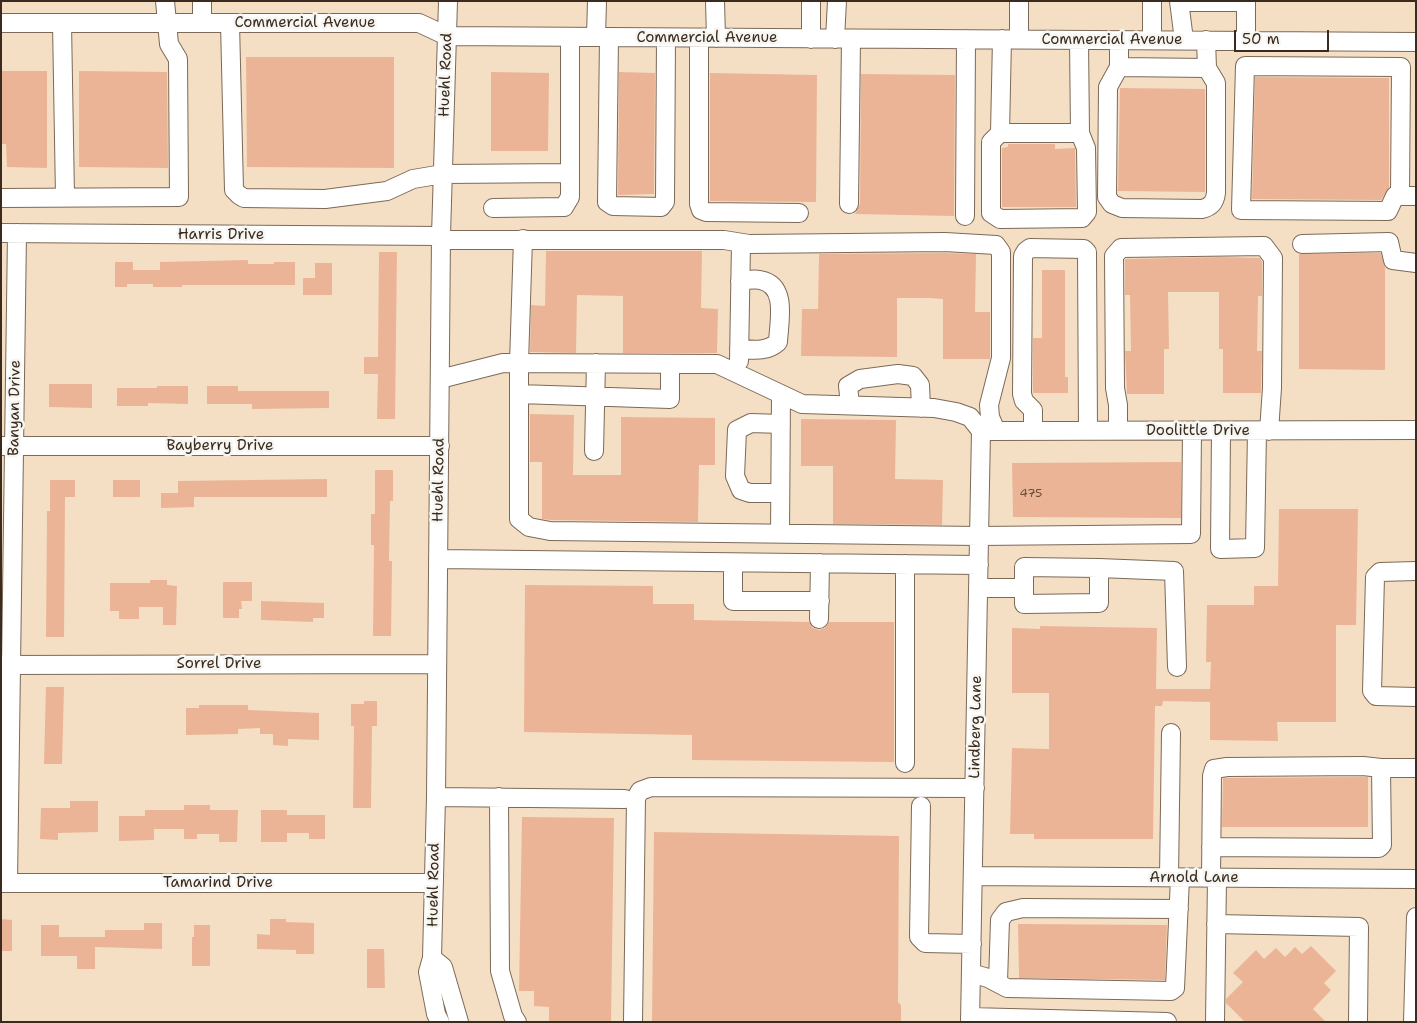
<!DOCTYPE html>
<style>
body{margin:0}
#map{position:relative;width:1417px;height:1023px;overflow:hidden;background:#f4dfc4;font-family:"Shantell Sans",sans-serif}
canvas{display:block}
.frame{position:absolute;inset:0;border:2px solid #3b2a1e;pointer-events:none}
.scale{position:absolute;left:1234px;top:30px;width:95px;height:22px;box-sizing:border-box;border:2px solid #3b2a1e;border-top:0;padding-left:6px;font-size:15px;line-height:18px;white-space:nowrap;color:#3b2a1e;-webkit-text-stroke:4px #f6f6f2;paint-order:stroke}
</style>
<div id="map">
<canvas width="1417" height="1023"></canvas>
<div class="frame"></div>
<div class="scale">50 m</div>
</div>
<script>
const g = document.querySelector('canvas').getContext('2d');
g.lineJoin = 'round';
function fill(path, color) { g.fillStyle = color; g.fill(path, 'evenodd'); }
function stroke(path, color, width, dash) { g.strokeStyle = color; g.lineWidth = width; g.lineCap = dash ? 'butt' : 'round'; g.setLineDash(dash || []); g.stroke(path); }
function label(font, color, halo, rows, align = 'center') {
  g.font = font + ' "Shantell Sans",sans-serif'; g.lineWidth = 5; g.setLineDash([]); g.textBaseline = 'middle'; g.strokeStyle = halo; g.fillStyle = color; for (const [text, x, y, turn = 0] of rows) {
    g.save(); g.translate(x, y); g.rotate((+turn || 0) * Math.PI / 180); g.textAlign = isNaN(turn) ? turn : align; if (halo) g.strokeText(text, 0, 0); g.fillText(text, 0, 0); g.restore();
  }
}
fill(new Path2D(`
 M246 57H394V168L247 167Z
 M1 71H47V168L7 167 6 144H1Z
 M79 71 167 72 168 168 79 167Z
 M491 72 549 73 548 151H491Z
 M619 72 655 73 654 194 618 195Z
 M710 73 817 75 816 202 710 201Z
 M861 74 955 75 954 216 855 214 860 204Z
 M1255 77 1389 78V188L1381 200 1252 199Z
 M1120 88 1205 89V192L1118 191Z
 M1008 144H1055V149L1075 148 1076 207H1002V148L1008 147Z
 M546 251H702L701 308 718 309 717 353H623V296L577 295 576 353 530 352 531 305 545 306Z
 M379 252H397L395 419H377L378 374H364V357H378Z
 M945 253 976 254 975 312H990V359H943V299L929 298H897V357L801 356 802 309H818L819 254Z
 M1367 253H1381L1385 267V370L1299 369V254Z
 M1222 257 1260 258 1262 262V296H1258L1257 351H1262L1261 393H1223V349H1219V292H1168L1169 349H1164V394H1127L1125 351H1131L1130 295H1125V260L1126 259Z
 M248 260V264H274V262H295V285H182V287H153V284H127V287H115V262H133V270H160V262Z
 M315 263H332V295H303V278H315Z
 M1042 270H1065V377H1068V393H1033V338H1042Z
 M49 384H92V408L49 407Z
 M157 386H188V404L148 403V406H117V388H157Z
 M207 386H238V391H329V408L252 409V404H207Z
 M530 414 574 415 573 475H621V417L715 418V465H699L698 522 551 520 542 519V462H530Z
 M801 419 896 420 895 479 943 480 942 525 833 524V466H801Z
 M1181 462V518L1013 517 1012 463Z
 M375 470H393V501H390L389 561H392L391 636H373L374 545H371V514H375Z
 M327 479V497H194V507L161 508V493H178V481Z
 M50 480H75V497H65L64 637H46L47 511H50Z
 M113 480H140V497H113Z
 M1279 509H1358L1356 625H1336V722H1277L1278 741 1210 740V702L1163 701 1162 706H1155L1153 839H1034V834H1010L1012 748 1049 749V693H1012V628L1040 629V626L1157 628 1156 689H1210L1211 662H1206L1207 605H1254V586H1278Z
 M150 580H167V585L177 586 176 625H163V607H139V619H119V611H110V583H150Z
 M223 582H252V601H241L242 609H239V618H223Z
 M525 585 653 586V604H694V620L809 622 813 628 819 630 825 628 829 622H894V762L692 760V735L524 732Z
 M261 601 324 603V618H313V622L261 620Z
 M46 687H64L62 764H44Z
 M364 701H377V726H372L371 808H353L354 726H351V704H364Z
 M199 705H248V710L319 713V740L288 739V746L273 745V734H260V728L238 729V734L186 735V708H199Z
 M1362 777H1368V827H1222L1223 778Z
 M70 801H98V832L58 833V840L40 839 41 808H70Z
 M184 805H210V810H238L237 842H219V834H197V839H184V829H154V840L119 841V816H145V810H184Z
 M261 810H287V815H325V839H309V833H287V842H261Z
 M522 817 614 818 611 1022H549V1007L534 1006V991H519Z
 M654 832 899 836 898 1002 901 1005V1022H652Z
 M1 919 12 920V951H1Z
 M270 919H286V922L314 923V954H296V950L257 949V934L270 935Z
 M144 923H162V949L95 947V969H77V956H41V925H59V937H105V930H144Z
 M1018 924 1167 925 1165 980 1019 978Z
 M194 925H210V966H192V937H194Z
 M1311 946 1336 971 1324 983 1331 990 1313 1009 1326 1022H1245L1226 1003V999L1243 982 1233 973 1256 950 1264 959 1276 948 1285 957 1295 947 1302 954Z
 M367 949H384L385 988H367Z`), '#ebb496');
const minor = new Path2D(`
 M715 1 716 38
 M1179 1 1184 40
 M1180 2H1245
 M1 23H419L447 36 1416 42
 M62 23 65 197
 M202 23V1
 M230 23 234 190 239 195 244 198 325 199 387 191 413 179 443 174 570 173
 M596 37 597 1
 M609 37 607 202 613 206 661 207 665 202 666 38
 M699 38V204L701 210 706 212 799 213
 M811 39V1
 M835 39 837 1
 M1002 39 1000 133 991 142V213L1000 219 1082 218 1087 212 1086 148 1080 133 1079 40
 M1019 39V1
 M1119 40V67L1108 87 1107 197 1112 204 1122 208 1202 209C1211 207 1215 202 1216 193V83L1207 68 1206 40
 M1152 40V1
 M1246 41V1
 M1119 67 1207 68
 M1000 133H1080
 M1400 196 1401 67 1245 66 1241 210 1388 211 1395 196H1416
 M1 198 179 197 178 59 169 44 165 1
 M849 204 851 39
 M493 208 564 207 570 197V37
 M965 216 966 39
 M1 233 441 236
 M523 239 519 363V519L529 527 550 531 979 536 1191 534 1192 431
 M441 240H724L749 244 945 242 996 245 1001 252V358L989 405 990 417 996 431
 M1302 244 1389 242 1393 260 1416 263
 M739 349C754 350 767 352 778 342 779 321 788 285 760 280 754 279 746 280 740 281
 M739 361 741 243
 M440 379 503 363 717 364 802 404 934 408 956 412 970 417 981 431
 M519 394 670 399V364
 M850 405 848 386 860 379 898 374 913 376 920 385 921 408
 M1118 430V405L1115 388 1114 256 1121 248 1264 246 1273 258 1272 388 1269 431
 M986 431 1416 430
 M1033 431V410L1024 401 1022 394 1023 256 1026 251 1030 248 1084 249 1087 252 1088 430
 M1221 431 1220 549 1255 548 1257 431
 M1 446H440
 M594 451 596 363
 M780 493H750L741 490 735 476 737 430 751 423 781 424
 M780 533 781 394
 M438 559 979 565
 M733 563V601H820
 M1099 568 1174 571 1177 667
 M1416 571 1380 572 1375 577 1372 691 1376 696 1416 697
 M979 588H1024V567L1099 568V603L1024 604V588
 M819 619 820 563
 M1 665 437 664
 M905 763V564
 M436 797 625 799
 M499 797 500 971 513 1016 517 1022
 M921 806 919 937 925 943 972 944
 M1211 847 1379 848 1382 845 1381 768
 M973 876 1416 879
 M1169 877 1171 733
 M1211 878 1212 776 1214 769 1227 767 1363 766 1381 768H1416
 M1 883H434
 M8 883 17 233
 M1216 924 1359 927 1358 1022
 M432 958 436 797 441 236 448 1
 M971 973 988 978 1007 988 1171 991 1175 988 1180 878
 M998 982 1000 920 1006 912 1023 908 1179 909
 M970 1017 1167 1022
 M440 1022 436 1014 428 972 432 958 443 967 459 1022
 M633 1022 636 798 640 791 651 787 975 788
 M970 1022 981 431
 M1215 1022 1217 878
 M1413 1022 1416 917`);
stroke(minor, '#7c6958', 20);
stroke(minor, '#fff', 18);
label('12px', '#674c3c', null, [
 ["475",1031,494]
]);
label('15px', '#3b2a1e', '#f6f6f2', [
 ["Commercial Avenue",305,23],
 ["Commercial Avenue",707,38],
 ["Commercial Avenue",1112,40],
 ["Huehl Road",446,75,-88],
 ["Harris Drive",221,235],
 ["Banyan Drive",15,408,-89],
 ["Doolittle Drive",1198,431],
 ["Bayberry Drive",220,446],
 ["Huehl Road",439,480,-89],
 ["Sorrel Drive",219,664],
 ["Lindberg Lane",976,727,-89],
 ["Arnold Lane",1194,878],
 ["Tamarind Drive",218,883],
 ["Huehl Road",434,885,-89]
]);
</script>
